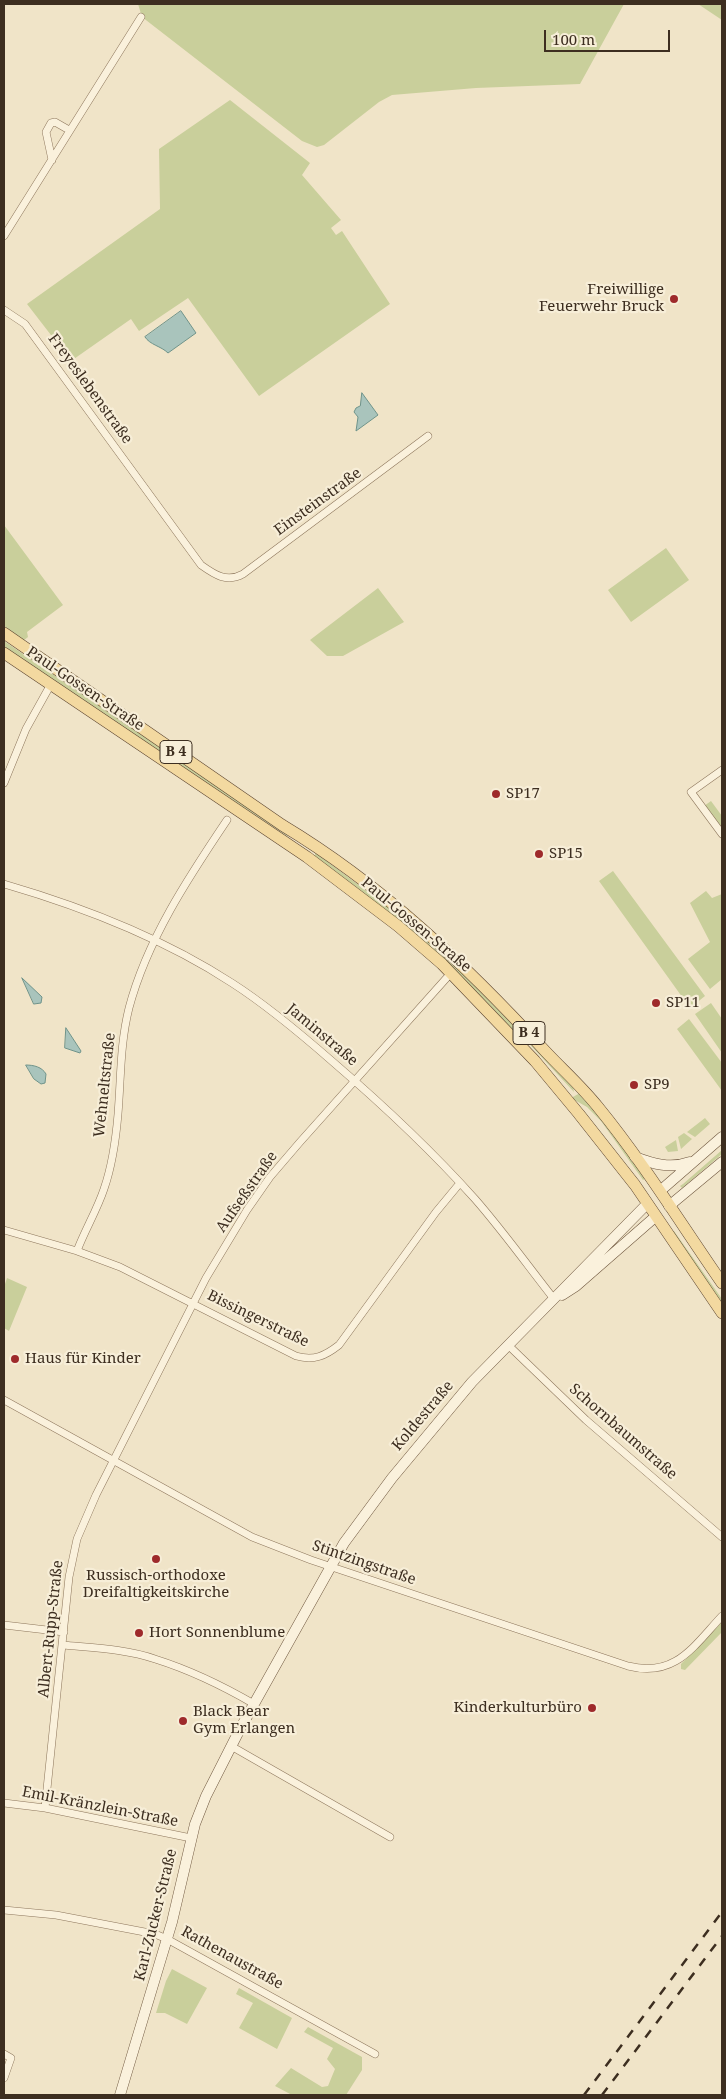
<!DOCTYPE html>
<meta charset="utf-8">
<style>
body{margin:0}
#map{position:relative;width:726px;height:2099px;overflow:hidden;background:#f0e4c8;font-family:"Noto Serif",serif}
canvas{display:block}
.frame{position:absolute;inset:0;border:5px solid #3d2e20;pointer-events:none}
.scale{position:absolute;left:544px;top:30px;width:126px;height:22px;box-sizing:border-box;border:2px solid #3d2e20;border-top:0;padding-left:6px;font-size:15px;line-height:18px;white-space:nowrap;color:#3d2e20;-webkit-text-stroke:4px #f7eed8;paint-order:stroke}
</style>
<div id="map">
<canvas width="726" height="2099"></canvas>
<div class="frame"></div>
<div class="scale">100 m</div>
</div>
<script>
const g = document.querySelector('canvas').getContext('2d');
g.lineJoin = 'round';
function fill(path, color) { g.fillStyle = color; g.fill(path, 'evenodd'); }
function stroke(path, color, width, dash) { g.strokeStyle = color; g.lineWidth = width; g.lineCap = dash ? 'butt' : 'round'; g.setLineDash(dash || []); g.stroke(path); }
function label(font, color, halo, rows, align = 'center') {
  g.font = font + ' "Noto Serif",serif'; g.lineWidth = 4.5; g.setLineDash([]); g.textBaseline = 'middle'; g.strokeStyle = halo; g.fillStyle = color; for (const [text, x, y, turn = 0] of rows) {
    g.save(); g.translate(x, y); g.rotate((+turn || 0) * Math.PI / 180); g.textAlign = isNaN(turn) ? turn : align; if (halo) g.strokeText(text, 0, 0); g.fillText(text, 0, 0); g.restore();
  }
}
fill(new Path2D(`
 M138 4H624L580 84 476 88 392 95 379 102 324 145 317 147 302 141 142 17Z
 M698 4H722V20Z
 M230 100 310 163 302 175 341 220 331 228 336 235 342 231 390 304 259 396 188 298 139 331 131 319 71 361 27 304 160 209 159 149Z
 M4 525 63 605 27 632 28 637 23 641 4 626Z
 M666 548 689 580 631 622 608 590Z
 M378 588 404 622 343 656H327L310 640Z
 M4 641 280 829 290 838 4 648Z
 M711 801 722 816V831L704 806Z
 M316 853 392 910 459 969 573 1087 574 1092 522 1036 511 1028C450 962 386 909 314 856Z
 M613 871 705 996 690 1008 599 881Z
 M706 891 712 898 722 894V979L710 989 688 959 710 942 690 903Z
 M711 1003 722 1019V1053L695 1014Z
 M689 1019 722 1063V1091L677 1029Z
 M580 1093 646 1178 643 1180 601 1121 587 1107 571 1098Z
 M705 1118 710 1124 695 1137 687 1132Z
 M684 1133 692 1139 681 1149 678 1137Z
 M676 1140 678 1151 668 1152 665 1147Z
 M722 1150V1154L682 1188 680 1186 683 1184Z
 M674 1231 722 1299V1306L671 1233Z
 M7 1278 27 1287 9 1331 4 1328V1287Z
 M722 1622V1632L685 1670 681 1669V1664Z
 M172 1969 207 1988 187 2024 165 2013H156L166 1981Z
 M239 1988 292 2018 277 2049 239 2028 253 2003 236 1994Z
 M308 2027 362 2057V2070L346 2095H292L275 2086 291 2068 322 2087 328 2086 335 2069 327 2059 333 2048 304 2032Z`), '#c9cf9b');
const water = new Path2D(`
 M181 311 196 333 168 353C161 346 150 345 145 337Z
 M362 393 378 415 356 431 358 417 354 412 356 408 360 406Z
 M22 978 42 997 41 1003 34 1004Z
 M66 1028 81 1051 80 1053 65 1048Z
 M26 1065C34 1065 42 1067 46 1074L45 1083 41 1084 34 1079Z`);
fill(water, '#a9c4bc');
stroke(water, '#6f938a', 1);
const street = new Path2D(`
 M52 160 46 132 51 123 55 122 69 130
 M4 236 141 17
 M4 310 25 324 201 565C215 575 227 583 243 574L428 436
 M722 770 691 792 722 834
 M4 783 26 729 51 684
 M4 884C83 907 163 938 232 983 268 1006 301 1034 333 1062 383 1105 431 1150 475 1199 503 1231 528 1266 554 1299
 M4 1230 77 1251 120 1267 296 1356C314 1361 325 1356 339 1345L436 1212 460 1183
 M77 1251C85 1230 97 1210 104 1189 112 1166 116 1138 118 1114 121 1078 120 1044 129 1008 147 940 188 878 227 820
 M508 1345 586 1420 722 1537
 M4 1400 252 1537 311 1560 628 1666C675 1678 693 1647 722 1616
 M4 1625 64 1632
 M63 1645C94 1648 126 1649 155 1659 190 1670 223 1686 254 1704
 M231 1746 390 1837
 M4 1803 45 1808 191 1838
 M45 1808 69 1577 77 1539 96 1495 206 1278 247 1210 270 1177 300 1142 451 973
 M4 1910 56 1915 155 1934 167 1939 375 2054
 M4 2054 11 2058 4 2078`);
const secondary = new Path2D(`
 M635 1157C653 1164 671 1169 690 1162
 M660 1191 722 1137
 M669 1206 722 1162
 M562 1295 576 1286 655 1217
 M120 2095 172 1922 195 1824 206 1796 240 1729 344 1543 392 1478 472 1382 647 1204`);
const primary = new Path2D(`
 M4 633 282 825C382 885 467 966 546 1052 563 1070 582 1087 598 1107 643 1162 681 1224 722 1283
 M4 653 307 857 398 926 442 964 535 1061 579 1114 635 1185 722 1313`);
stroke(street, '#8d765c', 8);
stroke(secondary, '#6f573f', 11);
stroke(primary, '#5b4430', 12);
stroke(street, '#faf1dc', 7);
stroke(secondary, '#faf1dc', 10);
stroke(primary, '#f3d9a0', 11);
stroke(new Path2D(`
 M584 2095 722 1912
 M602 2095 722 1936`), '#3d2e20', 2.5, [9, 9]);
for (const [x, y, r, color] of [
 [674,299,5,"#9e2a2b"],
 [496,794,5,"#9e2a2b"],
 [539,854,5,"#9e2a2b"],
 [656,1003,5,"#9e2a2b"],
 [634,1085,5,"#9e2a2b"],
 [15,1359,5,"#9e2a2b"],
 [156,1559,5,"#9e2a2b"],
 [139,1633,5,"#9e2a2b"],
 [592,1708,5,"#9e2a2b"],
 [183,1721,5,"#9e2a2b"]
]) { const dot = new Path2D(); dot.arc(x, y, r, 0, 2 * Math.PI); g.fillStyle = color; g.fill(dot); stroke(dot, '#f7eed8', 2); }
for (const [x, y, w] of [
 [176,752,32],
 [529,1033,32]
]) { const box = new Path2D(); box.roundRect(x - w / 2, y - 11.5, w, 23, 4); g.fillStyle = '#f7eed8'; g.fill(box); stroke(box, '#3d2e20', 1); }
label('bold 14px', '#3d2e20', null, [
 ["B 4",176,752],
 ["B 4",529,1033]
]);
label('15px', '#3d2e20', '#f7eed8', [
 ["Freiwillige",664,290,"right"],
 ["Feuerwehr Bruck",664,307,"right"],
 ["SP17",506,794],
 ["SP15",549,854],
 ["SP11",666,1003],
 ["SP9",644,1085],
 ["Haus für Kinder",25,1359],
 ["Russisch-orthodoxe",156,1576,"center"],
 ["Dreifaltigkeitskirche",156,1593,"center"],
 ["Hort Sonnenblume",149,1633],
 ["Kinderkulturbüro",582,1708,"right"],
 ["Black Bear",193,1712],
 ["Gym Erlangen",193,1729]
], 'left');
label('15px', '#3d2e20', '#f7eed8', [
 ["Freyeslebenstraße",90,389,54],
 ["Einsteinstraße",318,502,-36],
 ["Paul-Gossen-Straße",85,689,34],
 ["Paul-Gossen-Straße",416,925,40],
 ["Jaminstraße",322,1035,40],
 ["Wehneltstraße",105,1085,-84],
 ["Aufseßstraße",247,1192,-55],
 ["Bissingerstraße",258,1319,26],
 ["Koldestraße",423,1416,-50],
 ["Schornbaumstraße",623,1432,41],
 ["Stintzingstraße",364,1563,19],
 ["Albert-Rupp-Straße",51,1629,-84],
 ["Emil-Kränzlein-Straße",100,1807,11],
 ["Karl-Zucker-Straße",156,1915,-76],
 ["Rathenaustraße",232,1958,29]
]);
</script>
